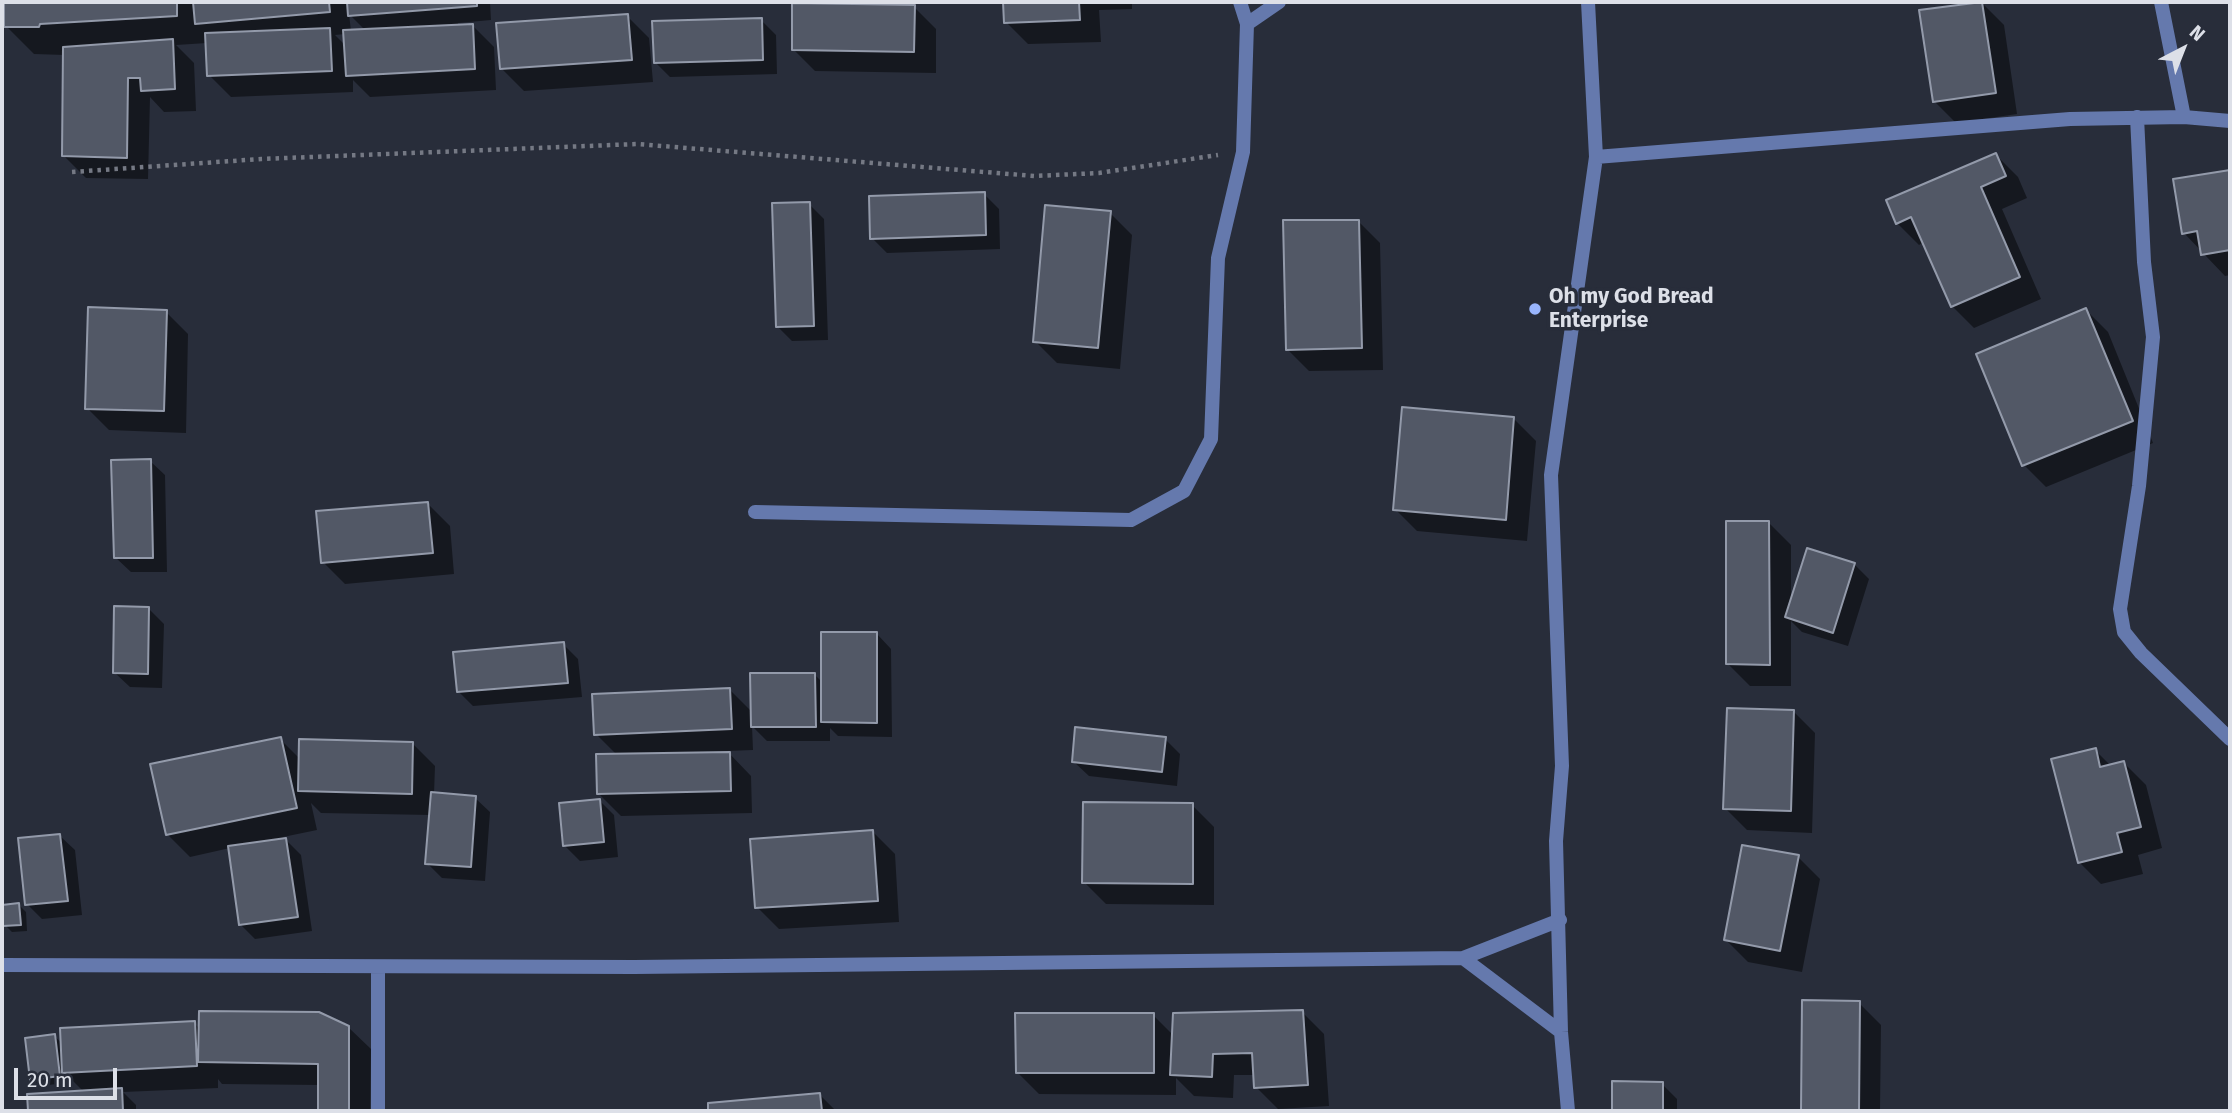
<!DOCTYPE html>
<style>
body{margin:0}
#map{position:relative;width:2232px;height:1113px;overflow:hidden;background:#282d3a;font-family:"Fira Sans",sans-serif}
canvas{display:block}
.frame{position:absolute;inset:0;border:4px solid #dde0e8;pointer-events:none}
.north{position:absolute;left:2148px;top:14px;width:70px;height:70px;-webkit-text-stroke:5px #282d3a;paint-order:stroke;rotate:42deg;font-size:19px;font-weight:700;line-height:28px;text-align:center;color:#dde0e8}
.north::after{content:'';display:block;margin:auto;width:24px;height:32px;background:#dde0e8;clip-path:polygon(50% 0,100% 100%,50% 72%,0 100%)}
.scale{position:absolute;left:14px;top:1068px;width:103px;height:32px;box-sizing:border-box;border:4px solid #dde0e8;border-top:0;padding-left:9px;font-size:21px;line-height:24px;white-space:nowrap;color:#dde0e8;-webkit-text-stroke:5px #282d3a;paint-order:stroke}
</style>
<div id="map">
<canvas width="2232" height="1113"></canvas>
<div class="frame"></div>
<div class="north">N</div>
<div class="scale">20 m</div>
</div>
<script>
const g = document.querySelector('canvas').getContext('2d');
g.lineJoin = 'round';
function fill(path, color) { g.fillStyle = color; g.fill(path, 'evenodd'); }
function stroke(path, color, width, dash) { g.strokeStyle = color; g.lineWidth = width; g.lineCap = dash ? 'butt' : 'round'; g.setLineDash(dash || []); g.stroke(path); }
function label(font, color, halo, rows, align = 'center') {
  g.font = font + ' "Fira Sans",sans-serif'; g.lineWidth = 7; g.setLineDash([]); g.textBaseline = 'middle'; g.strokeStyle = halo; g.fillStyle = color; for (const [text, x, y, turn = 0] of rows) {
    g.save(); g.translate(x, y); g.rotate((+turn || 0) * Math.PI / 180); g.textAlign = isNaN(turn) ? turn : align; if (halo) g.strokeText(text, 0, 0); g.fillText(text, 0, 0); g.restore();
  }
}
fill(new Path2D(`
 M6 2H490L491 20 458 23V26L472 25 494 47 496 90 370 97 353 80V92L231 97 209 75 207 43 176 45 194 63 196 111 164 112 150 97 148 179 86 178 64 156 65 55 34 54 6 26ZM349 14 366 31H351ZM345 34 346 46 335 35Z
 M1005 2H1132V9L1099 10 1101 42 1028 44 1006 22Z
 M1982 3 2004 25 2017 114 1956 123 1934 101Z
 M914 7 936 29V73L815 71 793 49Z
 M627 16 649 38 653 82 524 91 502 69Z
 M761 20 776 35 777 74 670 77 655 62Z
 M1996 155 2018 177 2027 198 2002 209 2041 299 1974 328 1952 306 1924 242 1919 245 1897 223Z
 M2230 172V275L2225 276 2184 233 2175 180Z
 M984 194 999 209 1000 249 887 253 872 238Z
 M809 204 824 219 828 340 792 341 777 326Z
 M1110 213 1132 235 1120 369 1057 363 1035 341Z
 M1358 221 1380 243 1383 370 1309 371 1287 349Z
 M2086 310 2108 332 2153 443 2046 487 2024 465Z
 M166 312 188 334 186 433 109 430 87 408Z
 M1514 419 1536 441 1527 541 1417 531 1395 509Z
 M150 461 165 475 167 572H131L116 558Z
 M428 504 450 526 454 574 345 584 323 562Z
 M1769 523 1791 545V602L1854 564 1869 579 1848 646 1802 632 1791 621V686H1750L1728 664Z
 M149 609 164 624 162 688 130 687 115 673Z
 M877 634 891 649 892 737 838 736 830 728V741H767L752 726 753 750 727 751 751 776 752 813 621 816 599 794 618 756 596 734 729 689 752 712 815 675 823 683Z
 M563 644 578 659 582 697 473 706 458 691Z
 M1793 711 1815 733 1812 833 1747 830 1725 808Z
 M280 739 300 759 413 744 435 766 434 794 475 798 490 812 485 881 442 878 427 863 431 815 321 813 311 803 317 830 283 837 301 855 312 931 255 939 240 924 230 848 190 857 168 835Z
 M1165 739 1180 754 1177 786 1089 776 1074 762Z
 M2095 750 2111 766 2124 763 2146 785 2162 848 2138 855 2143 874 2101 884 2079 862Z
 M599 800 614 815 618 857 580 861 565 846Z
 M1192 805 1214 827V905L1106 904 1084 882Z
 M873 832 895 854 899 922 779 929 757 907Z
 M60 836 75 850 82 915 42 919 27 904Z
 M1798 857 1820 879 1802 972 1748 962 1726 940Z
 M19 905 26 912 27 931 12 932 5 925Z
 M1804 1001 1859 1003 1881 1025 1880 1111H1803Z
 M1302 1012 1324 1034 1329 1106 1278 1109 1256 1087 1255 1075H1234L1233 1098 1194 1096 1176 1078V1095L1039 1094 1017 1072 1153 1015 1174 1036Z
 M194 1023 200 1029 348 1027 371 1049 370 1111H320V1085L222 1084 218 1079V1088L123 1092 136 1105V1111H30L29 1096 84 1092 65 1073 66 1083 39 1086 32 1079 54 1036 63 1044Z
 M1614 1083 1662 1084 1677 1099V1111H1614Z
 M820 1095 836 1111H710V1104Z`), '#0007');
const building = new Path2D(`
 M4 2H177V16L40 24 39 27H4Z
 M193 2H329L330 12 195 24Z
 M347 2H477V6L348 16Z
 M1003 2H1079L1080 20 1004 23Z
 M1982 2 1996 93 1933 102 1919 10Z
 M792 3 915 5 914 52 792 50Z
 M628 14 632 60 500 69 496 23Z
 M762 18 763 60 654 63 652 21Z
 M473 24 475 69 346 76 343 30Z
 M330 28 332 71 207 76 205 33Z
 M173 39 175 89 141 91 140 78H128L127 158 62 156 63 47Z
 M1996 153 2006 176 1981 187 2020 277 1951 307 1911 217 1896 224 1886 200Z
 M2230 170V250L2201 255 2197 231 2182 234 2173 179Z
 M985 192 986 235 870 239 869 196Z
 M810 202 814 326 776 327 772 203Z
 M1045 205 1111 211 1098 348 1033 342Z
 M1283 220H1359L1362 348 1286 350Z
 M88 307 167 310 164 411 85 409Z
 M2086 308 2133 421 2022 466 1976 354Z
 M1402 407 1514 417 1506 520 1393 510Z
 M151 459 153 558H114L111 460Z
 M428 502 433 553 321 563 316 511Z
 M1726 521H1769L1770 665 1726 664Z
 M1807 548 1855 563 1833 633 1785 617Z
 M114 606 149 607 148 674 113 673Z
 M821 632H877V723L821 722Z
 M564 642 568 683 457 692 453 652Z
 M750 673H815L816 727H751Z
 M730 688 732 729 594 735 592 694Z
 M1727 708 1794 710 1791 811 1723 809Z
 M1075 727 1166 737 1162 772 1072 762Z
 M281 737 297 808 166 835 150 764Z
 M299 739 413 742 412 794 298 791Z
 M2096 748 2100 767 2124 761 2141 827 2117 833 2122 852 2078 863 2051 759Z
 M730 752 731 791 597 794 596 754Z
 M431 792 476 796 471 867 425 864Z
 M600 799 604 842 563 846 559 803Z
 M1083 802 1193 803V884L1082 883Z
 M873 830 878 901 755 908 750 839Z
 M60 834 68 901 25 905 18 838Z
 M286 838 298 917 239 925 228 846Z
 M1742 845 1799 855 1780 951 1724 940Z
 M19 903 21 925 3 926 2 905Z
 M1802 1000 1860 1001 1859 1111H1801Z
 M1303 1010 1308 1085 1254 1088 1252 1053 1213 1054 1212 1077 1170 1075 1173 1013Z
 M199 1011 319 1012 349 1026V1111H318V1064L198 1062Z
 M1015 1013H1154V1073H1016Z
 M195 1021 197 1066 62 1073 60 1028Z
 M55 1034 60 1076 30 1080 25 1038Z
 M1612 1081 1663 1082V1111H1612Z
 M122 1088 123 1111H28L27 1094Z
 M820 1093 822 1111H708V1103Z`);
fill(building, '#525866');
stroke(building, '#939aaa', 2);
stroke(new Path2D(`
 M72 172 261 159 637 144 1034 176 1099 173 1218 155`), '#757984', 4.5, [3.5, 5]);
stroke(new Path2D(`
 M2161 2 2184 117
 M1247 24 1279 2
 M2137 117 2144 262 2153 337 2139 486 2120 609 2124 632 2141 653 2230 739
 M1596 157 2070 119 2184 117 2230 121
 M755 512 1131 520 1184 491 1211 439 1218 258 1243 152 1247 24 1240 2
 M1463 958 1561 1032
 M2 965 634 967 1463 958 1560 920
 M378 967V1111
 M1568 1111 1561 1032 1556 841 1562 766 1551 475 1596 157 1588 2`), '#6579ad', 14);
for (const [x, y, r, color] of [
 [1535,309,7,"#99b5fd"]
]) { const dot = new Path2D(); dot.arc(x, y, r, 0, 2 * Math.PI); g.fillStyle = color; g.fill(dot); stroke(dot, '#282d3a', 2.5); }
label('bold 21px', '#dde0e8', '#282d3a', [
 ["Oh my God Bread",1549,297],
 ["Enterprise",1549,321]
], 'left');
</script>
